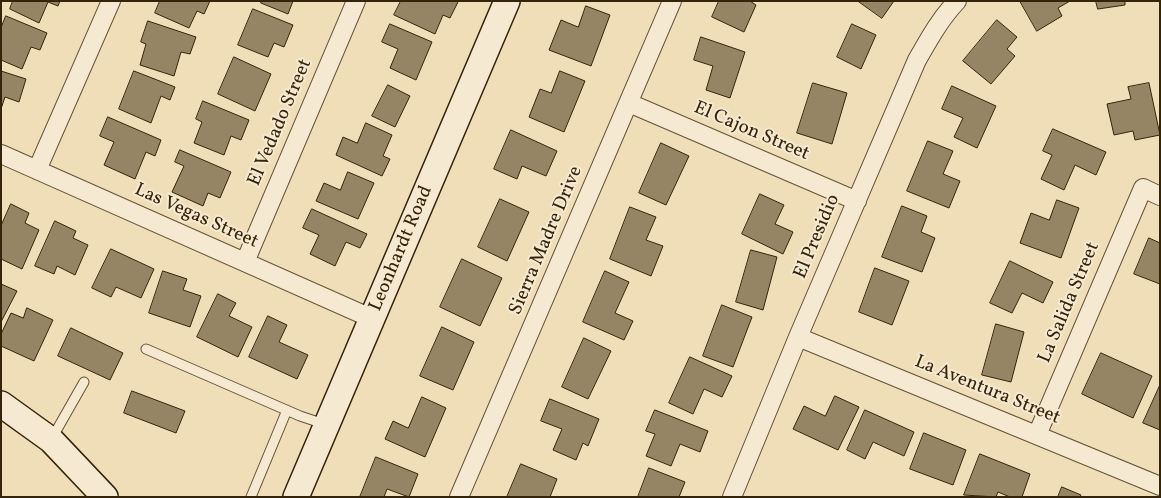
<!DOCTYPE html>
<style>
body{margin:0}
#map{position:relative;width:1161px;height:498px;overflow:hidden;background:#efdeb8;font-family:Vollkorn,serif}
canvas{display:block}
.frame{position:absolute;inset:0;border:2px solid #35240a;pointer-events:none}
</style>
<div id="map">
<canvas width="1161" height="498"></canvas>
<div class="frame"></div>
</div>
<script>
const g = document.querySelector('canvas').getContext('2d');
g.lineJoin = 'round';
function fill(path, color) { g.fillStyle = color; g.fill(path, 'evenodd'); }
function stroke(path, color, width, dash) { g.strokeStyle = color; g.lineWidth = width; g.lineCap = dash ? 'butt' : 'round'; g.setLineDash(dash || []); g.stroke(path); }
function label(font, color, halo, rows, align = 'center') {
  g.font = font + ' Vollkorn,serif'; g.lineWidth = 4; g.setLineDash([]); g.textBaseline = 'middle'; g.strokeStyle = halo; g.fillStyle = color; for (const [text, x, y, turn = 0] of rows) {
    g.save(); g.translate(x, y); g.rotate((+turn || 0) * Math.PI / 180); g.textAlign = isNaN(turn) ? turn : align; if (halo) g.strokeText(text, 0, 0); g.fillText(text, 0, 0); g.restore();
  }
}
const building = new Path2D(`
 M13 1H60L58 6 48 2 39 23 10 9Z
 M160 1H210L204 14 197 11 189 28 155 13Z
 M261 1H293L288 14 261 3Z
 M401 1H456L458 2 450 18 443 15 435 34 394 15Z
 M719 1H750L756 5 744 32 712 17Z
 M858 1H894L882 18Z
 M1020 1H1070L1058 8 1062 16 1037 31Z
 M1096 1H1125V5L1098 9Z
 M586 6 610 15 591 66 549 50 561 20 578 27Z
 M253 9 293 25 284 47 274 43 268 57 238 45Z
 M6 16 47 33 40 50 31 47 22 69 1 60V28Z
 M997 20 1017 37 1007 49 1015 56 991 84 963 61Z
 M148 21 196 37 190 54 181 52 174 76 140 65 146 44 141 42Z
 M390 24 432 42 416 80 390 68 398 49 382 42Z
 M852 24 876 35 861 69 837 57Z
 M701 37 745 52 730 98 706 90 713 66 694 60Z
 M234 57 271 74 255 111 218 94Z
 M1 71 26 79 19 102 5 97 1 109Z
 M134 71 175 87 170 100 161 96 151 123 119 109Z
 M560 71 585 81 564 132 529 117 540 89 551 93Z
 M813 83 847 93 832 144 797 133Z
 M1149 83 1160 135 1135 140 1133 131 1114 135 1107 104 1131 99 1128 87Z
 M388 85 410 96 395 127 372 116Z
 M952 86 996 106 977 148 954 137 963 118 942 109Z
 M203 101 249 120 241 140 231 136 224 155 194 143 202 122 196 119Z
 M108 117 161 140 155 156 146 152 135 179 104 165 114 142 100 136Z
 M366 123 392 135 383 156 390 159 382 176 336 155 343 137 357 143Z
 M1053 129 1106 152 1096 175 1075 165 1064 190 1041 179 1052 155 1043 151Z
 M511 130 557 151 546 176 522 166 517 179 494 169Z
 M928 141 953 151 943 174 960 181 949 208 907 191Z
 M661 143 689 156 666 205 639 193Z
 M180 150 231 172 220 198 208 193 203 206 172 192 184 166 175 162Z
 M348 172 374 183 358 219 316 201 324 183 340 190Z
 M760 194 784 205 775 224 793 232 783 254 742 234Z
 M500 199 529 212 507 261 478 247Z
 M1057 200 1079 208 1061 258 1020 243 1031 213 1049 220Z
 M11 204 29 213 25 223 39 230 22 269 1 259V226Z
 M902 206 927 216 921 232 935 238 922 272 882 257Z
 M630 207 656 217 646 240 663 246 651 276 610 259Z
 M312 209 367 234 360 248 346 242 335 266 310 254 319 235 303 228Z
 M55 221 76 231 73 238 88 245 75 275 57 266 54 274 35 266Z
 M1149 238 1160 243V284L1134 274Z
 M111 249 154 269 141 298 116 287 111 297 92 288Z
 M751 250 777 257 763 310 736 302Z
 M462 259 502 278 480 326 440 307Z
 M1010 261 1053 282 1043 303 1022 293 1012 313 990 303Z
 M875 268 909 281 892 325 859 312Z
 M163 271 187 279 183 290 201 296 190 327 149 313Z
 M605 271 629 282 615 313 633 321 624 340 583 322Z
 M1 284 17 291 1 322Z
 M218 294 236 303 229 316 252 327 238 357 197 337Z
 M722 305 752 317 733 367 703 356Z
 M27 308 53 320 34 361 1 346V334L11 313 23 318Z
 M268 316 287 325 279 342 308 355 297 379 249 357Z
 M996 324 1024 332 1011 382 982 375Z
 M442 327 474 342 453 390 420 376Z
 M71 328 123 353 110 380 58 356Z
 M584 338 611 351 588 399 562 387Z
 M1101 353 1152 376 1133 418 1082 394Z
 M690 357 732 376 722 397 704 389 693 414 669 403Z
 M1160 385V430L1143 423Z
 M132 391 185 411 176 433 124 413Z
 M835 396 859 407 838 450 793 429 804 406 825 416Z
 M422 397 446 408 425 457 385 439 393 421 408 428Z
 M550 399 599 419 588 446 583 443 576 460 553 450 562 429 541 421Z
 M655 410 708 431 700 452 680 444 671 466 646 456 655 434 646 431Z
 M865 410 914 432 904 456 873 442 865 459 847 450Z
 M924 433 966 450 953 485 910 469Z
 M980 454 1030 474 1022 497H1010L998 492 996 497 964 495Z
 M376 457 418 474 409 497 387 489 384 497H360Z
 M521 464 557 479 550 497H507Z
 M649 468 685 482 679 497H638Z
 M1062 487 1081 495 1080 497H1058Z`);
fill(building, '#968564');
stroke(building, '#35240a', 1);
const lane = new Path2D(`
 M146 349 300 416 324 424
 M51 440 84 382
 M251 497 287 410`);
const street = new Path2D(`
 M629 103 857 201
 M1 154 373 319
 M37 170 111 1
 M245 262 356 1
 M798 337 1160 486
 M1037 435 1143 188 1160 196
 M459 497 672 1
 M732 497 798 337 917 60C929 39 940 19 957 1`);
const secondary = new Path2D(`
 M1 404 51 440 105 497
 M296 497 507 1`);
stroke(lane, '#645236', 11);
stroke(street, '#645236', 20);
stroke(secondary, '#35240a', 28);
stroke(lane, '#f5ead1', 9);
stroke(street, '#f5ead1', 18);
stroke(secondary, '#f5ead1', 25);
label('19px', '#35240a', '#f5ead1', [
 ["El Vedado Street",281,123,-67],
 ["El Cajon Street",751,132,23],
 ["Las Vegas Street",196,217,24],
 ["El Presidio",818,237,-67],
 ["Sierra Madre Drive",547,241,-67],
 ["Leonhardt Road",402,249,-67],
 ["La Salida Street",1070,303,-67],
 ["La Aventura Street",987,391,22]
]);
</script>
